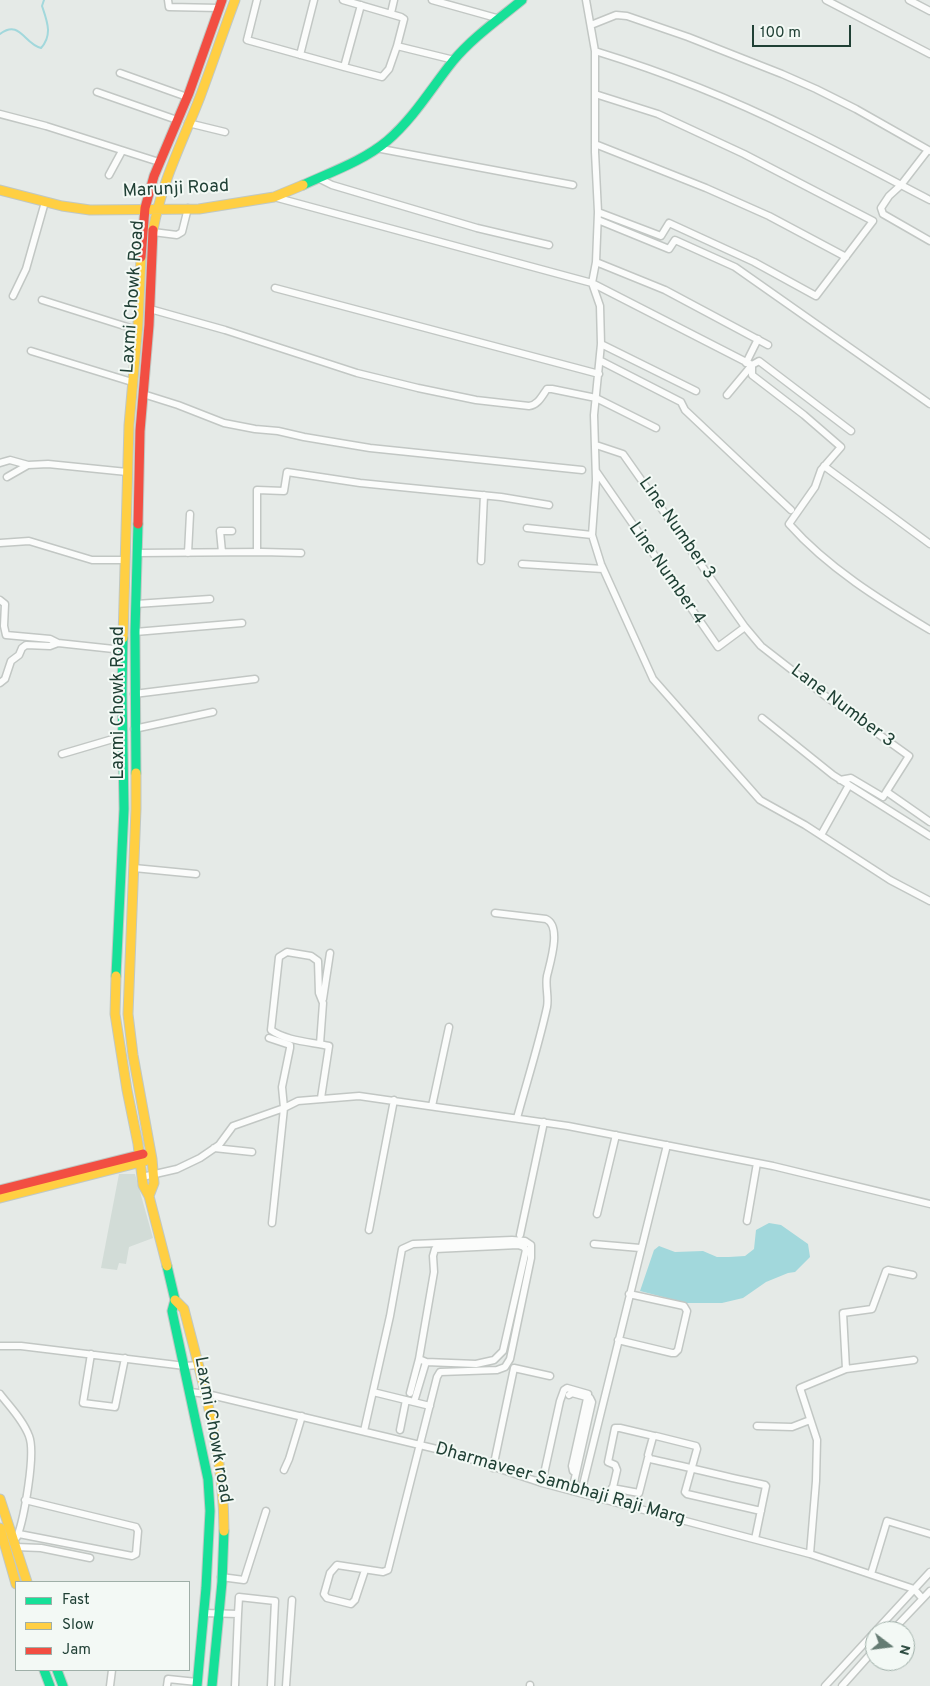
<!DOCTYPE html>
<style>
body{margin:0}
#map{position:relative;width:930px;height:1686px;overflow:hidden;background:#e5eae7;font-family:Overpass,sans-serif}
canvas{display:block}
.legend{position:absolute;left:15px;top:1581px;width:175px;height:90px;box-sizing:border-box;background:#f3f9f5;border:1px solid #9fafa8;margin:0;padding:6px 9px;list-style:none;font-size:15px;color:#204035}
.legend li{display:flex;align-items:center;gap:10px;height:25px}
.legend b{width:25px;border:1px solid #9fafa8}
.north{position:absolute;left:865px;top:1621px;width:50px;height:50px;box-sizing:border-box;background:#f3f9f5;border:1px solid #9fafa8;border-radius:50%;rotate:105deg;font-size:14px;font-weight:700;line-height:20px;text-align:center;color:#204035}
.north::after{content:'';display:block;margin:auto;width:18px;height:22px;background:#657c73;clip-path:polygon(50% 0,100% 100%,50% 72%,0 100%)}
.scale{position:absolute;left:752px;top:25px;width:99px;height:22px;box-sizing:border-box;border:2px solid #204035;border-top:0;padding-left:6px;font-size:15px;line-height:18px;white-space:nowrap;color:#204035;-webkit-text-stroke:4px #f3f9f5;paint-order:stroke}
</style>
<div id="map">
<canvas width="930" height="1686"></canvas>
<ul class="legend">
<li><b style="height:6px;background:#16e098"></b>Fast</li>
<li><b style="height:6px;background:#ffcf43"></b>Slow</li>
<li><b style="height:6px;background:#f24e42"></b>Jam</li>
</ul>
<div class="north">N</div>
<div class="scale">100 m</div>
</div>
<script>
const g = document.querySelector('canvas').getContext('2d');
g.lineJoin = 'round';
function fill(path, color) { g.fillStyle = color; g.fill(path, 'evenodd'); }
function stroke(path, color, width, dash) { g.strokeStyle = color; g.lineWidth = width; g.lineCap = dash ? 'butt' : 'round'; g.setLineDash(dash || []); g.stroke(path); }
function label(font, color, halo, rows, align = 'center') {
  g.font = font + ' Overpass,sans-serif'; g.lineWidth = 4; g.setLineDash([]); g.textBaseline = 'middle'; g.strokeStyle = halo; g.fillStyle = color; for (const [text, x, y, turn = 0] of rows) {
    g.save(); g.translate(x, y); g.rotate((+turn || 0) * Math.PI / 180); g.textAlign = isNaN(turn) ? turn : align; if (halo) g.strokeText(text, 0, 0); g.fillText(text, 0, 0); g.restore();
  }
}
fill(new Path2D(`
 M119 1174H135L153 1238 129 1247 126 1264 119 1263 117 1270 101 1268Z`), '#d2dcd7');
fill(new Path2D(`
 M769 1223 781 1225 808 1244 810 1257 795 1272 788 1273 766 1282 743 1298 722 1303H686L640 1291 654 1250 659 1246 675 1252 703 1251 717 1257H729L745 1256 754 1249 756 1230Z`), '#a2d8dc');
stroke(new Path2D(`
 M0 34C20 19 24 44 41 48 53 35 47 21 42 6L44 0`), '#a2d8dc', 2);
const street = new Path2D(`
 M168 0 169 7 220 8
 M257 0 247 40 344 67 361 5
 M343 0 401 17 404 19 397 46 454 60
 M432 0 500 19
 M586 0 595 51V152L598 212 596 262 592 283 600 306 601 344 594 415 596 480 592 535 601 564 653 679 760 800 805 825 890 880 930 901
 M826 0 930 54
 M909 0 930 11
 M391 13 394 0
 M591 25 616 15 627 16 688 37 782 74 816 89 856 109 930 151
 M595 51C663 72 730 98 794 130 840 152 885 177 930 200
 M300 55 314 0
 M344 67 382 77 389 69 397 46
 M120 73 187 97
 M97 92 177 120
 M595 94 658 114 744 154 873 221 816 296 754 262 669 223 661 236 598 212
 M0 114 46 126 159 162
 M188 123 225 132
 M595 144 706 188 769 216 846 257
 M376 148 573 185
 M928 150 901 185 889 196 881 208 883 214 930 241
 M109 175 122 151
 M318 178 332 185 477 228 549 245
 M274 197 592 283 752 365 759 361 851 431
 M598 220 669 249 675 240 735 267 930 404
 M153 232 177 235 182 232 188 208
 M596 262 665 290 768 345
 M275 288 599 374
 M13 296 26 269 45 202
 M42 300 137 330
 M150 309 225 330 357 373 418 388 476 400 529 406C538 405 542 396 547 389H552L596 398 656 428
 M601 344 696 391
 M31 351 132 382
 M601 361 681 402 685 410 791 510
 M746 363 758 339
 M752 365V375L804 415 841 447 821 470 815 487 789 524C828 568 880 600 930 630
 M143 394 178 405 224 423 255 429 278 431 304 437 370 448 582 470
 M727 395 752 365
 M596 445 623 454 745 627 761 646 824 695 909 756 883 797 851 778 840 780
 M0 463 10 460 28 465
 M824 466 930 544
 M596 471 718 647 745 627
 M7 477 28 465 48 464 127 472
 M527 528 592 535
 M0 543 29 541 92 560H125
 M222 552 220 531H232
 M257 552V490L284 491 287 472 360 483 501 497 549 505
 M137 553 262 552 301 553
 M188 553 190 514
 M481 561 484 495
 M522 564 603 569
 M0 600 5 604 4 626 6 635 50 639 58 643 123 650
 M136 604 210 599
 M135 632 242 623
 M0 683 5 679 11 661 19 655 22 648 26 645 50 646 58 643
 M134 694 255 679
 M762 718 833 775 930 836
 M134 729 213 712
 M62 754 123 736
 M887 792 930 822
 M821 835 849 785
 M134 868 196 874
 M495 913 546 919C562 926 550 963 547 976 545 986 549 997 547 1007 539 1044 527 1081 517 1118
 M323 999 330 953
 M269 1038 290 1045V1048L282 1087 284 1108 272 1223
 M320 1044 323 1003 319 993 318 961 311 956 287 952 279 957 271 1030C286 1041 311 1042 329 1046L321 1098
 M432 1106 449 1027
 M214 1148 252 1152
 M142 1177 177 1169 200 1158 219 1145 233 1126 284 1108 298 1101 359 1096 568 1126 773 1166 930 1204
 M597 1214 616 1135
 M747 1221 757 1163
 M369 1230 394 1100
 M520 1235 544 1122
 M594 1244 640 1248
 M618 1340 672 1353H675L678 1350 687 1311 684 1306 629 1294
 M0 1346H21L185 1366 199 1365
 M91 1354 83 1403 115 1407 125 1358
 M846 1369 843 1313 872 1309 886 1271 888 1270 913 1275
 M190 1392 207 1394 449 1452 542 1483 810 1554 914 1589 922 1598
 M373 1392 430 1406
 M410 1393 419 1359
 M0 1394C10 1407 23 1420 29 1436 36 1453 24 1519 17 1537
 M569 1395 572 1393 590 1398 592 1402 572 1491
 M414 1402 426 1362 476 1364 494 1360 503 1351 526 1250 524 1247 518 1245 435 1249 433 1256 434 1272 419 1359 426 1362
 M757 1426 792 1427 810 1420
 M400 1430 406 1400
 M364 1431 390 1316 402 1249 413 1244 512 1240 525 1241 531 1245V1258L510 1359 505 1367 497 1370 440 1372 437 1377 388 1570 383 1572 337 1565 330 1573 324 1594 327 1598 351 1604 355 1600 365 1570
 M493 1468 514 1368 550 1376
 M284 1470 289 1459 302 1416
 M542 1483 560 1401 564 1390 567 1388 588 1394 572 1466 573 1471 576 1473
 M612 1488 639 1493 648 1458
 M581 1493 667 1145
 M610 1500 617 1470 615 1465 608 1462 615 1428H620L654 1436
 M19 1534 132 1556 136 1554 138 1531 136 1527 25 1500
 M755 1539 766 1486 765 1485C726 1477 688 1467 650 1459L648 1455 653 1437 656 1436 696 1446 697 1449 685 1492 687 1494 761 1511
 M16 1547 41 1548 90 1558
 M810 1554 816 1481 817 1440 800 1388 846 1369 914 1360
 M871 1574 887 1521 930 1534
 M221 1577 244 1580 266 1511
 M204 1613 238 1614 235 1686
 M238 1614 239 1597 275 1601 271 1686
 M892 1631 930 1591
 M110 1686 112 1670
 M167 1686 168 1679 197 1682
 M286 1686 292 1600
 M530 1686V1685
 M825 1686 930 1572
 M842 1686 875 1649`);
const fast = new Path2D(`
 M303 185C331 172 363 161 387 141 414 118 432 87 453 61 472 38 499 19 522 0
 M136 773 135 632 138 524
 M116 976 124 809 122 691 123 638
 M167 1266 175 1300 172 1311 208 1479 210 1511 206 1588 197 1686
 M44 1670 50 1686
 M57 1670 63 1686
 M212 1686 222 1582 224 1531`);
const slow = new Path2D(`
 M0 190 62 206 90 210 199 209 274 197 303 185
 M153 230C162 181 182 143 200 97 212 65 223 32 235 0
 M123 638 129 425 138 324 141 257
 M136 773V809L128 1014 133 1055 152 1159 154 1183 149 1196
 M116 976 115 1014 127 1090 138 1144 143 1185 149 1196 167 1266
 M0 1198 145 1161
 M175 1300 184 1309C203 1384 224 1453 224 1531
 M0 1499 27 1582
 M0 1528 16 1584`);
const jam = new Path2D(`
 M141 257 145 208 154 176 189 93 222 0
 M138 524 140 431 149 325 153 230
 M0 1190 143 1154`);
stroke(street, '#c2c7c4', 9);
stroke(fast, '#c0c8c4', 11);
stroke(slow, '#c0c8c4', 11);
stroke(jam, '#c0c8c4', 11);
stroke(street, '#fbfcfb', 6);
stroke(fast, '#16e098', 9);
stroke(slow, '#ffcf43', 9);
stroke(jam, '#f24e42', 9);
label('18px', '#204035', '#f3f9f5', [
 ["Marunji Road",176,190,-3],
 ["Laxmi Chowk Road",134,297,-86],
 ["Line Number 3",676,529,55],
 ["Line Number 4",666,574,55],
 ["Laxmi Chowk Road",119,703,-90],
 ["Lane Number 3",842,707,37],
 ["Laxmi Chowk road",212,1430,80],
 ["Dharmaveer Sambhaji Raji Marg",560,1485,16]
]);
</script>
